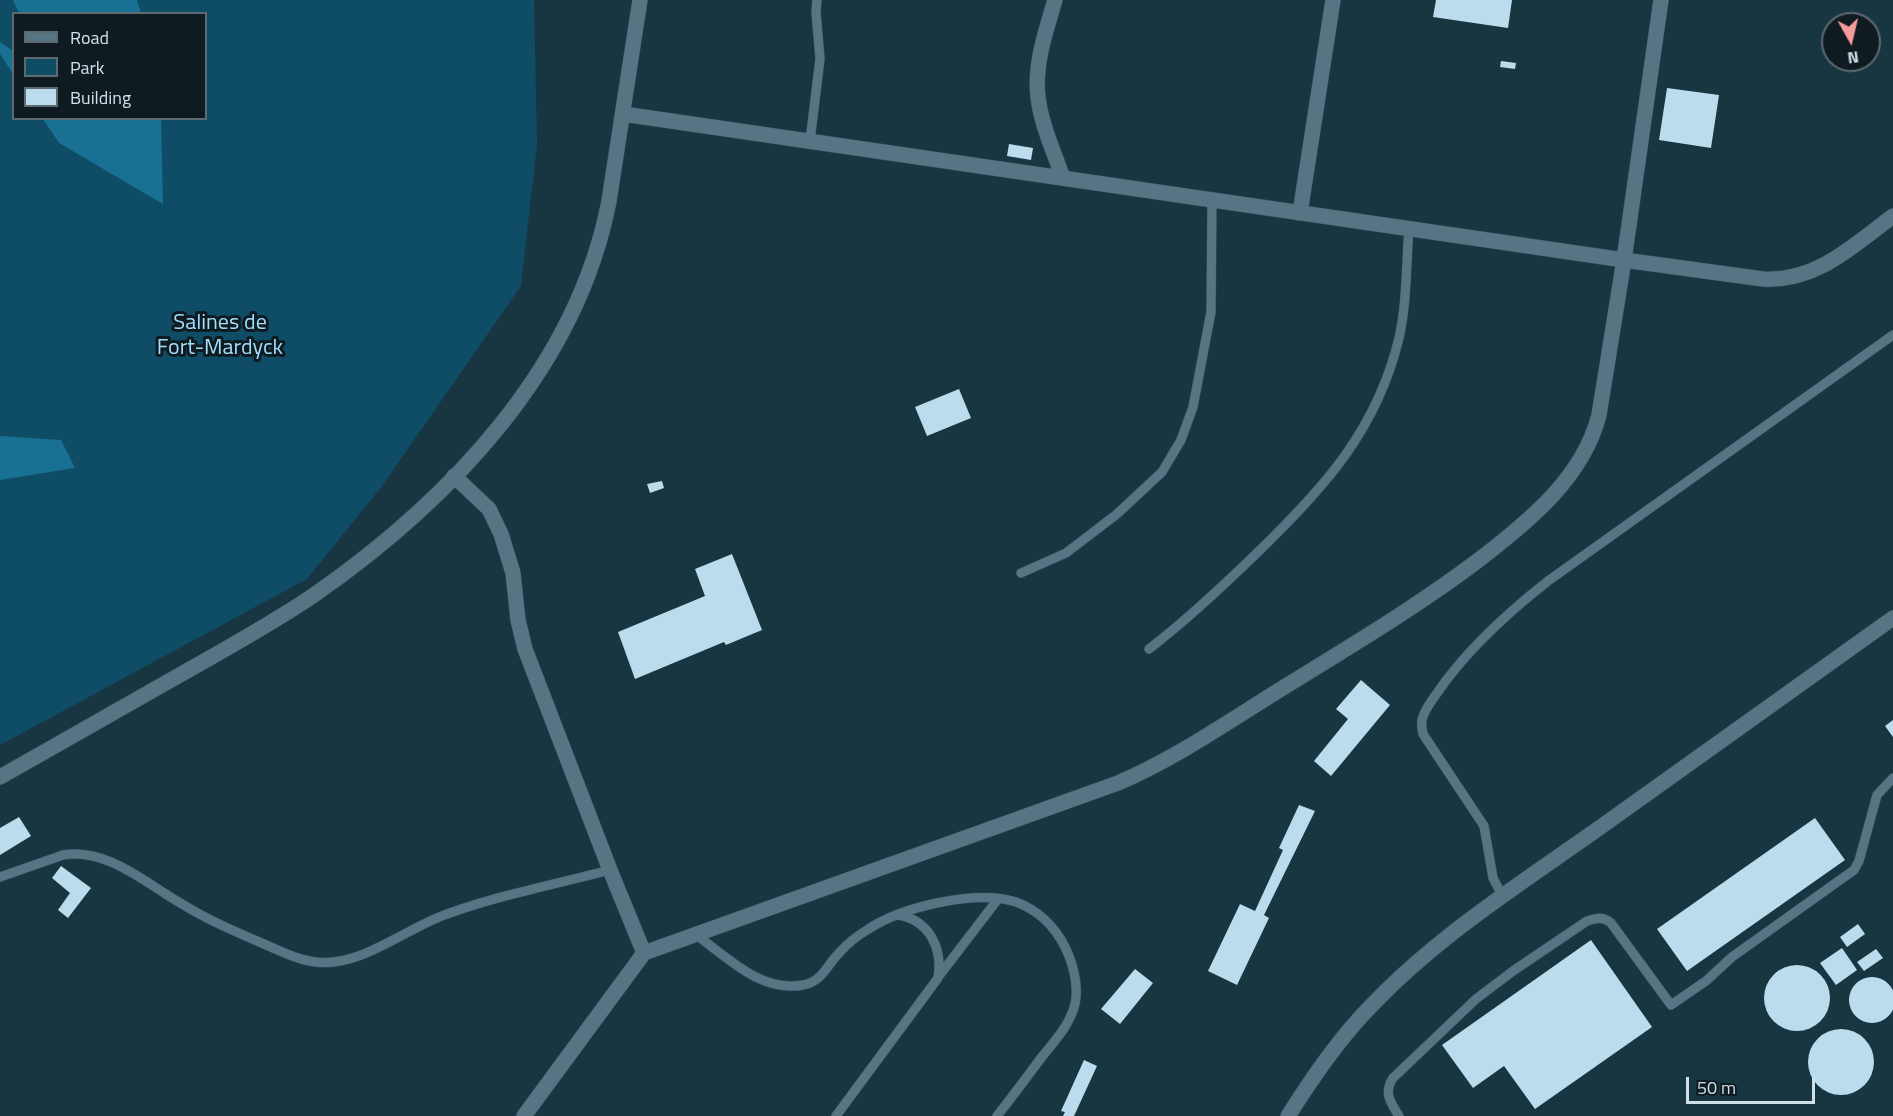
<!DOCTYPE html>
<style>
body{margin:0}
#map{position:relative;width:1893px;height:1116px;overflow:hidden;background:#183542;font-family:"Titillium Web",sans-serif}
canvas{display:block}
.legend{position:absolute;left:12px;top:12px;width:195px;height:108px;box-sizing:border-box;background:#0f1b21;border:2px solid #5c6a71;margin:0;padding:8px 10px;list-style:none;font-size:18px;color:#d0e0e9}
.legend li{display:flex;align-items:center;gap:12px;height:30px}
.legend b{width:30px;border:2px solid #5c6a71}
.north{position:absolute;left:1821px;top:12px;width:60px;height:60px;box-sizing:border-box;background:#0f1b21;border:2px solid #5c6a71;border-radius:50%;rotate:172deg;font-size:16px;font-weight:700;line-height:24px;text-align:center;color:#d0e0e9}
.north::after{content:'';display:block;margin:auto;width:21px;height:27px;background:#f59b9a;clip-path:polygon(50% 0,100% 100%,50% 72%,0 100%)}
.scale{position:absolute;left:1686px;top:1077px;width:129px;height:27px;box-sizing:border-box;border:3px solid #d0e0e9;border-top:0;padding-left:8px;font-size:18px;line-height:21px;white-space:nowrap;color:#d0e0e9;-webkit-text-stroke:4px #0f1b21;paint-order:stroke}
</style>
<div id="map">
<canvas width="1893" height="1116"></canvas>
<ul class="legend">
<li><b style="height:8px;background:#567483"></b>Road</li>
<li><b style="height:16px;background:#0f4d67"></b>Park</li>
<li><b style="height:16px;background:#bbdced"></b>Building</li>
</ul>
<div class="north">N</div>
<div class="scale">50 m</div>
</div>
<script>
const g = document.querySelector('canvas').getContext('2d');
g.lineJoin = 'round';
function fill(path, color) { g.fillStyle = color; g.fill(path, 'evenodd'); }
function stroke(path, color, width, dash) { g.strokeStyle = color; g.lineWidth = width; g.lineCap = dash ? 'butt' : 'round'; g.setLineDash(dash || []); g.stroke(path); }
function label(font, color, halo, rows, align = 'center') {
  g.font = font + ' "Titillium Web",sans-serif'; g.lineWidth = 6; g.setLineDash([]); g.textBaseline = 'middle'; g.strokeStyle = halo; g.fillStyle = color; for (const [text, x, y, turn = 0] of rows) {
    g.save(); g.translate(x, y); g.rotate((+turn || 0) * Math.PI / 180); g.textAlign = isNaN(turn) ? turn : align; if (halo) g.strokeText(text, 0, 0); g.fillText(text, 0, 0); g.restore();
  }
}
fill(new Path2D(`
 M0 0H534L537 144 521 286 382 486 307 579 0 745ZM14 14H206V118H14Z`), '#0f4d67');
fill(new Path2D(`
 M13 0H137L141 13H19Z
 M0 42 13 51V74L0 54Z
 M43 119H161L163 204 59 143Z
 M0 436 61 440 75 468 0 480Z`), '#187093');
fill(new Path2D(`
 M1436 0H1512L1508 28 1433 17Z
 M1501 61 1516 63 1515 69 1500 67Z
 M1667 88 1719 95 1711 148 1659 140Z
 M1009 144 1033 148 1031 160 1007 156Z
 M959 389 971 418 927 436 915 407Z
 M662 481 664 488 650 493 647 484Z
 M732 554 762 630 726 645 724 642 635 679 618 632 705 596 695 569Z
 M1361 680 1390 705 1331 776 1314 761 1348 719 1336 709Z
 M1893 720V737L1885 726Z
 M1299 805 1315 811 1264 915 1269 918 1237 985 1208 971 1240 904 1255 911 1283 850 1279 848Z
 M19 817 31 836 0 855V828Z
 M1815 818 1845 860 1687 971 1657 929Z
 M61 866 91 888 68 918 58 910 70 893 52 878Z
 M1858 924 1865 934 1847 947 1840 937Z
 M1591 940 1652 1027 1535 1109 1504 1066 1473 1088 1442 1045Z
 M1842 948 1857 970 1836 985 1820 963Z
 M1876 949 1883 958 1864 971 1857 962Z
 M1764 998a33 33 0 1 1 66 0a33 33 0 1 1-66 0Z
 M1135 969 1153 983 1120 1024 1101 1009Z
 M1849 1000a23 23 0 1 1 46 0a23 23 0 1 1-46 0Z
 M1808 1062a33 33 0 1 1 66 0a33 33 0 1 1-66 0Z
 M1084 1060 1097 1066 1074 1116H1063L1065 1112 1061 1111Z`), '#bbdced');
const service = new Path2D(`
 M810 141 820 59 816 12 817 0
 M1021 573 1066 553 1117 514 1162 472 1181 440 1193 407 1211 312 1212 200
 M1149 649C1188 619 1223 586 1258 552 1324 488 1377 430 1399 338 1407 303 1406 265 1409 229
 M0 877 63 855C108 848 145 883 182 904 208 920 236 932 264 944 280 951 298 960 316 962 360 968 406 928 447 914 500 895 556 884 610 870
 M1503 897 1493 878 1484 826 1423 734C1422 729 1421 725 1422 720 1424 711 1430 703 1435 696 1465 651 1506 614 1548 581L1893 335
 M695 934C727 957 761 993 803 985 822 982 827 965 839 953 847 944 857 936 867 930 901 907 976 889 1016 902 1038 910 1055 927 1065 947 1073 963 1079 986 1075 1004 1070 1025 1054 1042 1041 1058 1027 1077 1012 1097 997 1116
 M939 976 998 899
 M836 1116 938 978C943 948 929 920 898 915
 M1399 1116C1391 1103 1383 1093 1393 1078L1476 999 1513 971 1587 921C1596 918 1603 916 1611 923L1671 1005 1706 981 1732 957 1854 870 1859 861 1877 795 1893 778`);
const minor = new Path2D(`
 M1055 0C1046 31 1034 64 1038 97 1041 124 1054 152 1063 178
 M623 114 1624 260 1763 279C1816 282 1853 246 1893 216
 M1300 213 1333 0
 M454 476 489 509 501 534 513 573 518 620 525 649 610 870 644 953 1118 783C1177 758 1232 719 1286 686 1352 645 1418 606 1480 559 1528 522 1583 478 1599 415L1624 260 1661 0
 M0 777C62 742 124 707 185 672 229 647 273 623 314 595 449 501 577 368 609 201L640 0
 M524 1116 644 953
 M1288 1116C1313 1077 1340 1037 1373 1004 1442 932 1528 879 1609 821 1704 753 1798 686 1893 618`);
stroke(service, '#3a535e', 10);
stroke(minor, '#3a535e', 16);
stroke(service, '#567483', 9);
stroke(minor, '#567483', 15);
label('22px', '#a1defd', '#0f1b21', [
 ["Salines de",220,324],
 ["Fort-Mardyck",220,349]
]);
</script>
